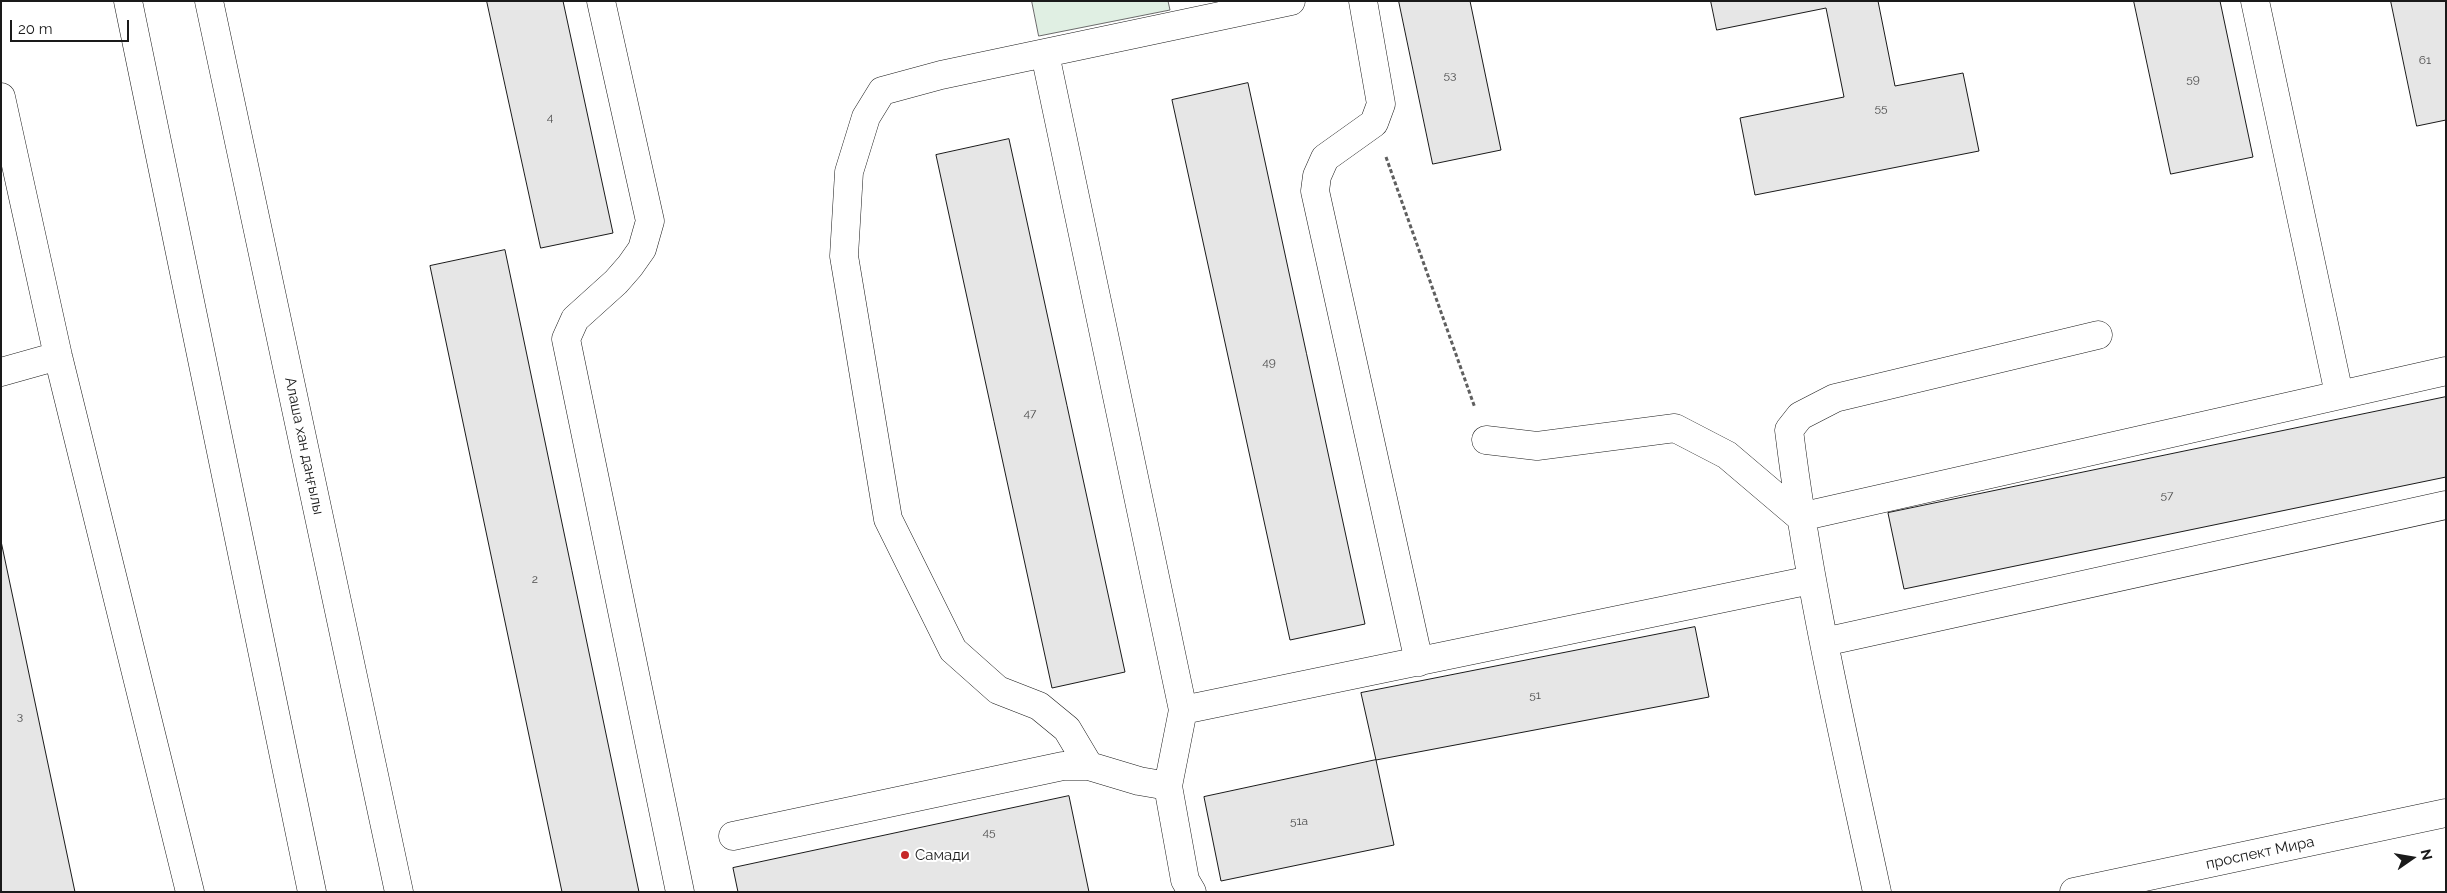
<!DOCTYPE html>
<meta charset="utf-8">
<style>
body{margin:0}
#map{position:relative;width:2447px;height:893px;overflow:hidden;background:#fff;font-family:Raleway,sans-serif}
canvas{display:block}
.frame{position:absolute;inset:0;border:2px solid #1a1a1a;pointer-events:none}
.north{position:absolute;left:2387px;top:833px;width:50px;height:50px;-webkit-text-stroke:4px #fff;paint-order:stroke;rotate:77deg;font-size:14px;font-weight:700;line-height:20px;text-align:center;color:#1a1a1a}
.north::after{content:'';display:block;margin:auto;width:18px;height:22px;background:#1a1a1a;clip-path:polygon(50% 0,100% 100%,50% 72%,0 100%)}
.scale{position:absolute;left:10px;top:20px;width:119px;height:22px;box-sizing:border-box;border:2px solid #1a1a1a;border-top:0;padding-left:6px;font-size:15px;line-height:18px;white-space:nowrap;color:#1a1a1a;-webkit-text-stroke:4px #fff;paint-order:stroke}
</style>
<div id="map">
<canvas width="2447" height="893"></canvas>
<div class="frame"></div>
<div class="north">N</div>
<div class="scale">20 m</div>
</div>
<script>
const g = document.querySelector('canvas').getContext('2d');
g.lineJoin = 'round';
function fill(path, color) { g.fillStyle = color; g.fill(path, 'evenodd'); }
function stroke(path, color, width, dash) { g.strokeStyle = color; g.lineWidth = width; g.lineCap = dash ? 'butt' : 'round'; g.setLineDash(dash || []); g.stroke(path); }
function label(font, color, halo, rows, align = 'center') {
  g.font = font + ' Raleway,sans-serif'; g.lineWidth = 4; g.setLineDash([]); g.textBaseline = 'middle'; g.strokeStyle = halo; g.fillStyle = color; for (const [text, x, y, turn = 0] of rows) {
    g.save(); g.translate(x, y); g.rotate((+turn || 0) * Math.PI / 180); g.textAlign = isNaN(turn) ? turn : align; if (halo) g.strokeText(text, 0, 0); g.fillText(text, 0, 0); g.restore();
  }
}
const green = new Path2D(`
 M1032 1H1168L1170 10 1039 36Z`);
fill(green, '#e0efe3');
stroke(green, '#6a6a6a', 1);
const building = new Path2D(`
 M487 1H563L613 233 541 248Z
 M1399 1H1470L1501 150 1433 164Z
 M1711 1H1878L1895 86 1963 73 1979 151 1755 195 1740 118 1844 97 1826 8 1717 30Z
 M2134 1H2220L2253 157 2171 174Z
 M2391 1H2446V120L2417 126Z
 M1248 83 1365 624 1290 640 1172 100Z
 M1009 139 1125 672 1052 688 936 155Z
 M505 250 639 892H562L430 266Z
 M2446 397V477L1904 589 1888 513Z
 M1 541 75 892H1Z
 M1695 627 1709 697 1376 760 1361 693Z
 M1376 760 1394 845 1221 881 1204 797Z
 M1069 796 1089 892H738L733 868Z`);
fill(building, '#e6e6e6');
stroke(building, '#1a1a1a', 1);
const minor = new Path2D(`
 M601 1 650 221 642 249 630 266 616 282 575 319 566 339 680 892
 M1363 1 1381 104 1374 123 1325 158 1317 176 1315 191 1419 662
 M2255 1 2339 394
 M1045 54 1183 710
 M1 97 58 356 190 892
 M1 372 58 356
 M1486 440 1537 446 1675 428 1727 455 1800 517 2446 371
 M1824 642 2446 505
 M1089 766 1067 729 1039 706 998 690 953 650 888 519 844 256 849 172 866 117 882 91 941 75 1291 1
 M1168 786 1183 710 1811 580
 M733 836 1063 766H1089L1139 781 1168 786 1185 880 1192 892
 M1877 892C1844 738 1808 586 1789 430L1800 416 1835 398 2098 335
 M2074 892 2446 813`);
const major = new Path2D(`
 M128 1 312 892
 M209 1 399 892`);
stroke(minor, '#1a1a1a', 29);
stroke(major, '#1a1a1a', 29);
stroke(new Path2D(`
 M1386 157 1475 408`), '#5f5f5f', 3, [4, 2.5]);
stroke(minor, '#fff', 28);
stroke(major, '#fff', 28);
for (const [x, y, r, color] of [
 [905,855,5,"#c62828"]
]) { const dot = new Path2D(); dot.arc(x, y, r, 0, 2 * Math.PI); g.fillStyle = color; g.fill(dot); stroke(dot, '#fff', 2); }
label('12px', '#4d4d4d', null, [
 ["61",2425,60],
 ["53",1450,75],
 ["59",2193,79],
 ["55",1881,108],
 ["4",550,117],
 ["49",1269,362],
 ["47",1030,413],
 ["57",2167,495],
 ["2",535,579],
 ["51",1535,695],
 ["3",20,716],
 ["51а",1299,821],
 ["45",989,832]
]);
label('15px', '#1a1a1a', '#fff', [
 ["Алаша хан даңғылы",304,446,78],
 ["проспект Мира",2260,853,-12]
]);
label('15px', '#1a1a1a', '#fff', [
 ["Самади",915,855]
], 'left');
</script>
